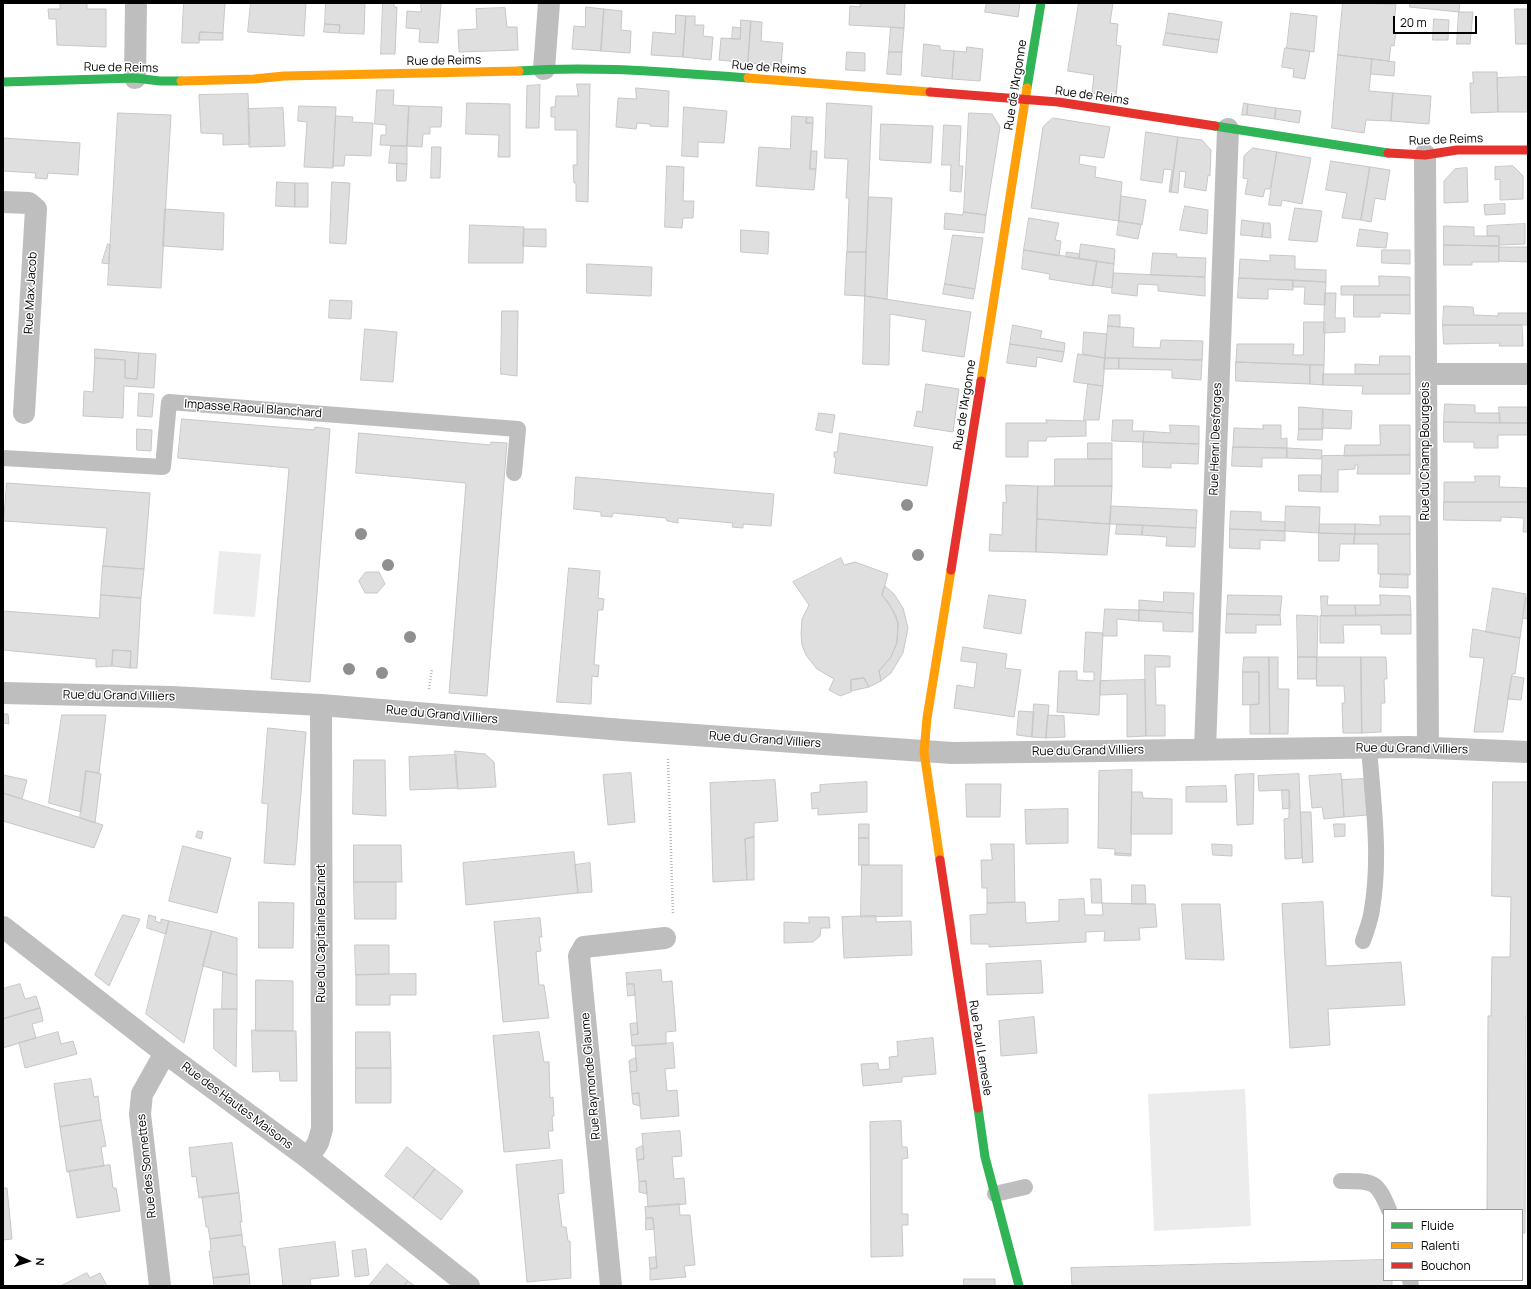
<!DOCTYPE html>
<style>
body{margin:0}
#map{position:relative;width:1531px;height:1289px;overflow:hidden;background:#fff;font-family:Manrope,sans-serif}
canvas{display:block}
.frame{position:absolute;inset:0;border:4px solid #000;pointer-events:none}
.legend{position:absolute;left:1383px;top:1209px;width:140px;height:72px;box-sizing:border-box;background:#fff;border:1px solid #999;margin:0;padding:5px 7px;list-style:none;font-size:12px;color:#000}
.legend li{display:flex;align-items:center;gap:8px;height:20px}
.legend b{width:20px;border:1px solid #999}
.north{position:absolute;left:8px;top:1241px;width:40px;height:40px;-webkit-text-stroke:3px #fff;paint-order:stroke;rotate:93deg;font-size:11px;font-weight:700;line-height:16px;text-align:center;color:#000}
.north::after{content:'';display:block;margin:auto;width:14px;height:18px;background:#000;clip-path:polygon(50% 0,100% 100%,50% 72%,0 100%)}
.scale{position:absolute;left:1393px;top:16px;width:84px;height:18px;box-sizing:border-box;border:2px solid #000;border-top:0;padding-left:5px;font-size:12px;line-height:14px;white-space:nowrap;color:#000;-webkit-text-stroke:3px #fff;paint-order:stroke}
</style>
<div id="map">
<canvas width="1531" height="1289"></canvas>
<div class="frame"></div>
<ul class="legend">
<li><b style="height:5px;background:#30b455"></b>Fluide</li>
<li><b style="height:5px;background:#ff9f0a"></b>Ralenti</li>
<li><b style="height:5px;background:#e5322d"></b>Bouchon</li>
</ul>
<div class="north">N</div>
<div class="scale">20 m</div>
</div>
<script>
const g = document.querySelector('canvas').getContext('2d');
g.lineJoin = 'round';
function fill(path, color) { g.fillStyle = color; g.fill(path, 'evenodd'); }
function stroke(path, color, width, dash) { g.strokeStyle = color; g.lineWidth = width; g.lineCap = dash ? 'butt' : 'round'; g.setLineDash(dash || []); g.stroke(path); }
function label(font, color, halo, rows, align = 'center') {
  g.font = font + ' Manrope,sans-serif'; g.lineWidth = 3; g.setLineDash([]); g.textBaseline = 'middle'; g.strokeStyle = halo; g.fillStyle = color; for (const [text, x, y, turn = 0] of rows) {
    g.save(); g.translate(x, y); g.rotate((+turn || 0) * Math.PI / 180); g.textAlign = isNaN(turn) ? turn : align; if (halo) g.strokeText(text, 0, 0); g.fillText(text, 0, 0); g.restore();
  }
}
fill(new Path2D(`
 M219 551 261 554 255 617 213 614Z
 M1245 1089 1251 1226 1154 1231 1148 1094Z`), '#ececec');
const building = new Path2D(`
 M60 3H87V9H106V47L57 45 56 19H49L48 9H60Z
 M184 3H225L223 33 200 32 199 43H182Z
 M251 3H306L304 36 248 32Z
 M326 3H365L364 34 339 33 340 25 325 24Z
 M383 3H394V7H397L395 54H381Z
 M421 3H441L438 43 419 42 420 29 406 28 407 11 421 12Z
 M860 3H905L904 28 849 25 850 6 860 7Z
 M987 3H1020L1018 17 985 12Z
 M1079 3H1113L1110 23 1118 24 1116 45 1121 46 1116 96 1092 93 1094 75 1068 71Z
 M1343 3 1396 4 1393 33H1396L1394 46 1391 45 1389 61 1338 55Z
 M1410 3H1460L1459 12 1410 7Z
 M586 7 604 9 601 51 572 49 574 26 585 27Z
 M505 8 507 27H517L518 50 459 52 458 30 477 29 476 9Z
 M604 9 622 11 621 30 631 31 630 53 601 51Z
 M1515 9H1528V44H1516Z
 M1459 12H1473L1470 44H1457Z
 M1169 13 1222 22 1219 40 1166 33Z
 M1291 13 1317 16 1314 52 1287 48Z
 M676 15 686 16 683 57 651 55 653 32 675 34Z
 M686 16H695V25H704L703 36 713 37 711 60 683 57Z
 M1434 19 1449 20 1448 40H1433Z
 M741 20 751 21 748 63 719 60 721 38 740 39Z
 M751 21 762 22 761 41 783 43 781 66 748 63Z
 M325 24 340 25 339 33 324 32Z
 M733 27 741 28 740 39H732Z
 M891 27 904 28 902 52H889Z
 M200 32 223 33V40H199Z
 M1166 33 1219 40 1217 53 1163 45Z
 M924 44 940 46V50L954 51 952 79 922 76Z
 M967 47 983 49 980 81 952 79 954 51 966 52Z
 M1285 48 1310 51 1305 79 1293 77 1294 69 1282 67Z
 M847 52 865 53V71L846 70Z
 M889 52H902L901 75 887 74Z
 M1338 55 1372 59 1369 91 1393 93 1391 121 1366 120 1364 133 1332 128Z
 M1372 59 1395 62 1394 76 1371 74Z
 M1473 72H1497L1498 112 1471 113 1470 83H1473Z
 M1528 77V112H1498L1497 78Z
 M577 84H590L588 202 576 201V183H574L573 165H577V130H555V117H551V107H555L556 96H578Z
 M540 85 539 128H526L527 86Z
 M636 88 669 91 668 127 650 126V124L637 123 636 129 616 127 618 98 636 99Z
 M377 90H394L393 105 409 106 407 146 380 145 381 135H386V125L375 124Z
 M1393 93 1431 96 1429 124 1391 121Z
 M248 94 250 144 223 145V134L201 133 199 95Z
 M467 103 510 104V157H498L499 135 466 134Z
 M827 103 872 106 866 252H847L849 198H846L848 159 825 158Z
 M1244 103 1248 104 1247 115H1242Z
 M1248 104 1276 108 1275 119 1247 115Z
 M299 106 336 107 333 168 304 167 307 122 298 121Z
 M409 106 442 107 441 127H430V134H423L422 147 407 146Z
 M684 107 727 111 724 143 698 142V157L682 156Z
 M283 108 285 146 249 147 248 109Z
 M1276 108 1301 111 1299 123 1275 119Z
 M118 113 171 115 161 288 108 285Z
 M969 113 992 114 1000 127 986 215 964 212Z
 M336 116 353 117 352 122 373 123 371 156 345 155 344 166H333Z
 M792 116 807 117 806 123H813L810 169H816L814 190 756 186 759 147 790 149Z
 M807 117H813V123H806Z
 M1053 118 1110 127 1104 158 1080 155 1079 164 1096 167 1095 177 1122 182 1119 221 1031 208 1043 127Z
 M881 124 933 126 931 163 880 160Z
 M944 125 961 126 959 166H963L961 192 950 191 951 165H942Z
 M1146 132 1178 137 1171 192H1169L1172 170 1164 169 1162 183 1141 180Z
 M1178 137 1202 140 1211 150 1210 176 1208 175 1206 191 1184 187 1186 172 1180 171 1178 193 1171 192Z
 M3 138 80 143 78 175 48 173 47 179 35 178 36 173 3 171Z
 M391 146H407V164L389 163Z
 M432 147H441L440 178H431Z
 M1253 148 1277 152 1270 189H1265L1263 197 1245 194 1248 179 1243 178 1244 156Z
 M811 151H817L816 169H810Z
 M1277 152 1311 158 1302 204 1282 200 1281 206 1269 205Z
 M1331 161 1370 167 1361 220 1342 218 1347 193 1326 190Z
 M397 163 407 164 406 181H397Z
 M667 166 684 167 683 201H694L693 218H683L682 228 665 227Z
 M1513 166 1523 176V199L1500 200V179L1495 180V167Z
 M1370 167 1390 170 1385 200 1375 198 1371 222 1361 220Z
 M1467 168 1468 202 1444 203V181L1455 169Z
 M277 182 295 183V207L276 206Z
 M332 182 350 183 346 244 330 243Z
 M295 183H308V207H295Z
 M1121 196 1146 200 1142 225 1119 221Z
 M869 197 892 198 887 299 865 296Z
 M1505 204V214L1485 215 1484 205Z
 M1185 206 1208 210 1207 234 1180 230Z
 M1295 208 1322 211 1317 242 1289 240Z
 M165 209 224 213 223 250 163 246Z
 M964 212 986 215 984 233 944 229 945 213 962 215Z
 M1029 218 1059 223 1055 240 1061 241 1059 256 1024 250Z
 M1242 220 1264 223 1262 237 1241 235Z
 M1119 221 1141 224 1138 239 1117 235Z
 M1264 223H1270L1271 238 1262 237Z
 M1525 224V244L1499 245V236H1487V226Z
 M470 225 524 227 523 263H469Z
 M1444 226 1474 227V236H1499V246L1444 245Z
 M524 229H546V247L523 246Z
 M1360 229 1388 233 1386 248 1357 246Z
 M741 230 769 232 768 254 741 252Z
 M953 235 983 238 975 289 945 284Z
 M108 244 110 245 109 264 102 263Z
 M1081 244 1115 249 1114 264 1079 259Z
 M1444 245 1499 246V262H1472V265H1444Z
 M1499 247H1528V262L1499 261Z
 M1024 250 1097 261 1093 286 1049 279 1050 274 1022 269Z
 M1382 250H1410V264L1382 263Z
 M847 252H866L865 296 845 295Z
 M1067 252 1080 254 1079 259 1066 257Z
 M1153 253 1177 254 1176 257 1206 258 1205 277 1151 275Z
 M1270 255 1295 256V269L1326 270V282L1239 278 1240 259 1270 261Z
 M1097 261 1114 264 1112 288 1093 285Z
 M587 264 652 267 651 296 587 293Z
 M1114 273 1205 277V296L1158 291V285L1138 284 1137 296 1112 293Z
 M1379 276 1410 277V295H1341V286H1379Z
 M1239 278 1293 280V290L1268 289V299L1238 298Z
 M1293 280 1326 282 1325 305 1304 304 1305 287H1293Z
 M945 284 975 289 973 299 943 294Z
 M1325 293H1336L1335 318H1345V332L1324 333Z
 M1354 295H1410V314L1380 313V317H1354Z
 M865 296 971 312 964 357 922 351 926 320 890 314 889 365 863 364Z
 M330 300 352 301 351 319 329 318Z
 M1444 306 1473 307 1474 315 1498 316V313H1528V325H1443Z
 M502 311H518L517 376 501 374Z
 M1109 315H1120V327L1108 326Z
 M1304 322H1325L1324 365 1236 362 1237 344H1294L1293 355H1303Z
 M1013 325 1042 331 1040 338 1065 343 1064 352 1010 344Z
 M1443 325H1522L1523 346H1499L1500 343 1444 344Z
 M1108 326 1134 328 1133 347 1160 348 1161 340 1203 341 1202 360 1105 358Z
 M365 329 397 332 393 382 361 380Z
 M1084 332 1107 334 1105 358 1083 354Z
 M1010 344 1064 352 1062 362 1037 357 1036 367 1007 363Z
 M95 349 139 353 137 379 125 378V360L95 358Z
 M139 353 156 354 154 388 124 386 123 418 83 416 84 391 93 392 95 358 125 360V378L137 379Z
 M1078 354 1105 358 1103 386 1074 382Z
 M1380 356H1410V374H1355V364L1379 365Z
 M1105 358H1119V369H1104Z
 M1119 358 1202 360 1201 380 1172 378V370L1119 369Z
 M1236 362 1310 365V384L1236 381Z
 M1310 365H1324L1323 385 1310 384Z
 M1323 374H1410V394H1362L1363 386 1323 385Z
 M926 384 959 389 953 432 914 426 917 411 922 412Z
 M1088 384 1103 386 1099 420H1084Z
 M139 393 154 394 152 417 138 416Z
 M1445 404 1475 405V413H1500V423L1444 422Z
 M1299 407 1323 409V429H1299Z
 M1499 407H1528V423H1500Z
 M1323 409 1352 411 1351 429 1322 428Z
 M819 413 835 415 832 433 816 430Z
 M182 419 314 430 315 427 330 429 310 682 271 679 289 468 178 458Z
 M1046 420 1086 421V436L1047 437 1046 441H1028V457H1006V423H1047Z
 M1113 420H1133L1132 431H1144L1143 442 1112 441Z
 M1444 422 1528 423V435H1498V448H1474V442H1444Z
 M1170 425 1199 426V444L1143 442 1144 431 1170 433Z
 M1263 425H1281V439L1287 438V448L1233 447 1234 428 1263 429Z
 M1380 425H1410V455L1344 456 1345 445H1380Z
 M137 429 152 430 151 451 137 450Z
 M1299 429H1323L1322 440H1298Z
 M359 433 490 445 491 442 507 443 487 696 449 693 466 483 356 473Z
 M840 433 933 447 927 486 834 473 836 458 834 457V452H837Z
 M1143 442 1199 444 1198 464 1171 463V468L1143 467Z
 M1088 443H1112V459H1088Z
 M1233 447 1287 448V458H1262V467L1232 466Z
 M1287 448 1322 450 1321 459 1287 458Z
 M1410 455V474H1357L1358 465H1355V469L1338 470V492H1321L1322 456Z
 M1055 459H1112V486H1055Z
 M1299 475H1321V492L1299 491Z
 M1475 476H1500L1499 487 1528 488V502H1444V482H1475Z
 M576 477 774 494 771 526 743 524V528L732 527 733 523 678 518V523L667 521 666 518 613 513 612 517 601 516V512L574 509Z
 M7 483 150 493 144 569 103 566 107 528 4 521Z
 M1006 485 1038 486 1036 552 989 551 990 534 1002 535 1003 502 1006 503Z
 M1038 486H1112L1110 524 1037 519Z
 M1444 502H1528V532H1523L1524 518 1501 517V521L1444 520Z
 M1111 506 1197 510 1196 528 1110 524Z
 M1286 506 1320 507 1319 533 1285 531Z
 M1231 511 1261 512V521L1285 522V531L1230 529Z
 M1380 516H1410V534H1355V524L1380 525Z
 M1037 519 1110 524 1107 555 1036 552Z
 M1117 524 1143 525 1142 535 1116 534Z
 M1320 524H1355V534L1319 533Z
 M1143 525 1196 528 1195 547 1166 546 1167 537 1142 535Z
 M1230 529 1285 531V541L1260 540V549L1230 548Z
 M1319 533 1355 534 1354 544H1340L1339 561H1319Z
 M1355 534H1410V575L1378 574V544H1354Z
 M841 558 844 565 855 562 888 574 882 595 892 609 898 623 897 643 891 657 879 671 881 681 869 687 864 678 851 680V692L840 696 829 690 834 679 817 669 806 655 802 645 801 634 802 619 809 605 793 582Z
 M103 566 144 569 141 598 101 595Z
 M569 568 600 571 598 598 604 599 603 610H598L594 665H599L598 677 592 676 591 704 557 702Z
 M366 572H379L385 584 377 593H365L359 581Z
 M1381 574H1408V588L1380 587Z
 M885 586 894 594 903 608 908 628 903 653 891 673 881 681 879 671 891 657 897 642 898 623 896 616 888 602 882 595Z
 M1493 588 1526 594 1520 638 1486 632Z
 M1164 592 1194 593 1193 613 1139 610V600L1163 602Z
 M101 595 141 598 137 668H130L131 651 113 650 112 666 96 667V659L3 650V611L99 618Z
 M989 595 1026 600 1021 634 984 628Z
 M1228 595 1282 596 1280 615 1227 614Z
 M1380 595 1410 596 1411 615 1356 616 1355 605H1380Z
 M1321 596H1328L1327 605H1355L1356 616H1322Z
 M1526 598H1528V619L1523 618Z
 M1105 609 1139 610V621L1117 619V636H1103Z
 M1139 610 1193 613V632L1163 631V622L1139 621Z
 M1227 614 1280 615 1281 625H1256V633H1226Z
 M1297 615 1318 616 1317 657H1298Z
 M1411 615V634H1381V625H1343L1344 643H1320V616Z
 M1473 629 1520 638 1515 674H1512L1503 732H1474L1484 658 1470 657Z
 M1086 632 1103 633 1099 715 1057 712 1059 671H1077V680L1094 681V672H1084Z
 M963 647 1007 654 1005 668 1021 670 1014 717 954 708 957 685 974 688 977 663 961 661Z
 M113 650 131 651 130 668 112 666Z
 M1145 655 1170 656V667H1155L1156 705H1165V736H1146Z
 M1244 657H1269L1270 734H1250V705L1259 704V672H1243Z
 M1269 657H1278V689H1289L1288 734H1270Z
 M1298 657H1317L1316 679H1298Z
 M1317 657H1361L1362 733H1343L1342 703H1345L1344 686H1317Z
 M1361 657H1386L1387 679H1384L1385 703H1381V732L1362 733Z
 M1243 672H1259V704L1243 705Z
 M1512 676 1524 678 1521 700 1508 699Z
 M864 678 869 687 851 691V680Z
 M1145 680 1146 736 1127 737V694L1100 695V681Z
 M1034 704 1049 705 1046 738 1032 737Z
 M1019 711 1034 712 1032 737 1017 735Z
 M3 714H8L9 724 3 723Z
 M62 715H106L99 773 86 771 81 812 49 803Z
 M1048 715 1064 716 1065 737 1046 738Z
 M268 728 306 732 295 865 264 863 268 804 262 803Z
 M455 751 485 754 494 762 496 787 458 789Z
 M456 755 458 788 410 790 409 757Z
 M354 760H385L386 816 353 814Z
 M1132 770 1131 854 1115 853V849L1098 848 1099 771Z
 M86 771 101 774 95 823 80 818Z
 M631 773 635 822 608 825 603 775Z
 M1254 774 1253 824 1237 825 1235 775Z
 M1299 774 1302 858 1285 859 1284 819 1289 818V790L1259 791 1258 776Z
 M1341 774 1344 817 1324 819 1322 807 1312 808 1309 776Z
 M3 775 27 780 22 799 3 793Z
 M1364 779 1367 815 1344 817 1342 780Z
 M775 780 778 821 754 823V837L745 839 747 880 713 882 710 783Z
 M867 782V812L818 815V808L812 809 811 793 820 792V785Z
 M1493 782H1528V1016H1526L1525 1233H1522V1210H1487L1488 1016H1491L1492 957H1510L1511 897 1492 896Z
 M966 784H1001L1000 817H967Z
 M1226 786 1227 802H1186V787Z
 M1282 790H1289L1290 808 1283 809Z
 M1132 792H1142L1143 798 1172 799V834H1131Z
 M3 793 103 825 94 848 3 821Z
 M1068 809V843L1026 844 1025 810Z
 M1301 812H1311L1313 862 1303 863Z
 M859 824H869V838H859Z
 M1334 824H1345V836L1335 837Z
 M198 831 203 832 201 839 196 837Z
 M754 837V880H747L745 839Z
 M859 838H869V865H859Z
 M991 844H1014L1015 902 987 903V888H982L981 860H992Z
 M1212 844 1232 845V856L1213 855Z
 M354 845H401L402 882H354Z
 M183 846 231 858 217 913 169 901Z
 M574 852 578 893 466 905 463 863Z
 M1115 853 1131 854V856L1115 855Z
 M590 863 592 892 578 893 575 865Z
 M862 865H902V916L861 917Z
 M1091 879H1101L1102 903H1092Z
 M354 882H396V919H355Z
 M1132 885H1145L1146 904H1132Z
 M1084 899 1085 915H1103L1102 903 1155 904 1157 927 1139 928 1140 940 1104 941 1105 931 1086 932V942L989 947V944H971L970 915 987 914V903L1025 902 1026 923 1059 921V900Z
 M259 902 294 903 293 948H259Z
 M1323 902 1326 966 1401 962 1405 1005 1328 1009 1330 1045 1290 1048 1282 904Z
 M1182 904H1220L1224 960 1186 959Z
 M123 915 140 919 109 986 95 975Z
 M149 915 156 917 155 921 161 923V919L169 921 166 934 147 928Z
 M876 916V922L911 921 912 955 844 958 842 917Z
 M809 917H829L830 928H821L820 936 813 942 784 943V922L809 923Z
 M540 918 542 937H539L541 951 536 952 539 985H544L549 1018 503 1022 494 922Z
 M169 921 212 931 184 1043 146 1014Z
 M212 931 237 938V975L203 966Z
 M355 945H389V974L356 975Z
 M1041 961 1043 993 987 995 986 964Z
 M661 970 662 982 672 981 676 1031 666 1032V1044L632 1046 631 1035 638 1034 634 984H627L626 973Z
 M223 972 237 975V1009H222Z
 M416 974V995H390V1005H356V975Z
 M256 980 293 981V1031H256Z
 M20 984 25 999 36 996 40 1008 3 1019V989Z
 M627 984H634L635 995 628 996Z
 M40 1008 43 1021 32 1024 36 1038 3 1048V1019Z
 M214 1009H237L236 1067 214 1049Z
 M1034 1017 1037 1053 1001 1056 999 1021Z
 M637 1023 638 1034 631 1035 630 1024Z
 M252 1030 296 1031 297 1081H280L279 1071 253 1072Z
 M58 1032 61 1044 73 1041 77 1054 25 1068 19 1043Z
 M356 1032H390L391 1068H356Z
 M539 1032 544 1062H549L550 1098 553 1097 554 1116 552 1117 553 1131H548L550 1148 504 1152 493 1036Z
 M933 1038 936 1074 902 1077V1082L863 1086 861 1064 878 1063 879 1070 890 1069 889 1057 898 1056 897 1042Z
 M673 1043 675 1068 665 1069 667 1091 677 1090 679 1116 641 1119 639 1093 632 1094 630 1072 637 1071 635 1046Z
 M636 1058 637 1071 630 1072 629 1061Z
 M356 1068H391V1103H356Z
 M91 1079 94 1097 98 1096 101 1120 60 1127 54 1084Z
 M639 1093 640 1106 633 1104 632 1094Z
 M101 1120 106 1146 101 1147 104 1166 67 1172 60 1127Z
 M901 1121 902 1147H907L908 1158 902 1159V1214H908V1225H902L903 1256 871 1257 870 1122Z
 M680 1131 682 1156 672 1157 674 1179 684 1178 686 1204 648 1207 646 1181 639 1182 637 1160 644 1159 642 1134Z
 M232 1143 239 1193 199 1198 196 1176 192 1177 189 1148Z
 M643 1146 644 1159 637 1160 636 1149Z
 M407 1147 435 1169 413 1198 385 1176Z
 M562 1160 564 1193 558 1194 562 1227H566L568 1241H570L571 1278 527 1282 516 1165Z
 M110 1165 113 1188H116L120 1211 77 1218 69 1171Z
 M435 1169 463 1191 441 1220 413 1198Z
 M646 1181 647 1194 639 1192V1182Z
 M3 1188H7L12 1239 3 1240Z
 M239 1193 242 1222H240L242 1235 210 1239 208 1227H206L202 1197Z
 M679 1204 680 1215H690L695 1265 684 1266 686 1277 650 1280V1269L657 1268 656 1257 653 1218H646L645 1207Z
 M646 1218H653L654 1229 646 1230Z
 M242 1235 243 1247 245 1246 249 1274 213 1278 209 1251H211L210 1239Z
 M335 1242 339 1276 310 1279 311 1286H283L279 1249Z
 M366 1249 369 1275 355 1277 352 1251Z
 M656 1257 657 1268 650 1269 649 1258Z
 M1384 1260V1280H1392V1286H1072L1071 1268Z
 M387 1264 408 1281 404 1286H369Z
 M87 1273 90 1278 100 1273 107 1286H61Z
 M249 1274 250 1286H214L213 1278Z
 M964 1279H995V1286H964Z
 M408 1281 415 1286H404Z`);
fill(building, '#dfdfdf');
stroke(building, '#c7c7c7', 1);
stroke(new Path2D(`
 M429 689 432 669
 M668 759 673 914`), '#b9b9b9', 2.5, [1, 2]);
stroke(new Path2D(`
 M3 458 163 467 169 402 518 429 514 473
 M1363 941C1366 931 1371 920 1372 909 1381 856 1373 802 1369 748
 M1341 1181C1373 1181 1377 1180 1389 1210
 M995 1194 1025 1187
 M1410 1280 1411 1286`), '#bebebe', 16);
stroke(new Path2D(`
 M544 69 549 3
 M135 78 136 3
 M1425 155 1428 748
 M3 202 29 203 36 209 24 413
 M1426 374H1528
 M3 693 171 697 321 705 623 730 952 753 1410 747 1528 752
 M1205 749 1228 129
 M3 927 165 1053 308 1158 469 1286
 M308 1158 318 1143 322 1129 321 705
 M160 1286 140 1114 142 1094 165 1053
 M611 1286 579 956 584 947 665 938`), '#bebebe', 22);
stroke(new Path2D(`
 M519 71C595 65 673 73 748 78
 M3 82 135 78 160 81H181
 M1027 88 1041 3
 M1215 126 1388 153
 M978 1108 985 1157 1019 1286`), '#30b455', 9);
stroke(new Path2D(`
 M748 78 930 92
 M181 81 254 79 284 76 519 71
 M981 381 1027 88
 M940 860 924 752 927 718 951 570`), '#ff9f0a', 9);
stroke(new Path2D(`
 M930 92 1058 102 1215 126
 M1388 153 1425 155 1457 150H1528
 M951 570 981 381
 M940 860 978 1108`), '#e5322d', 9);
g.fillStyle = '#8f8f8f';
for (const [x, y] of [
 [907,505],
 [361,534],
 [918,555],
 [388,565],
 [410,637],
 [349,669],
 [382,673]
]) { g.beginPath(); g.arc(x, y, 6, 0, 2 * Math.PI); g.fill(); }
label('12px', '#000', '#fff', [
 ["Rue de Reims",444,61,-1],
 ["Rue de Reims",121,68,1],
 ["Rue de Reims",769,68,4],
 ["Rue de l'Argonne",1016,85,-81],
 ["Rue de Reims",1092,96,8],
 ["Rue de Reims",1446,140,-2],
 ["Rue Max Jacob",31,293,-87],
 ["Rue de l'Argonne",965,405,-81],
 ["Impasse Raoul Blanchard",253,409,4],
 ["Rue Henri Desforges",1216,439,-88],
 ["Rue du Champ Bourgeois",1426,451,-90],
 ["Rue du Grand Villiers",119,696,1],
 ["Rue du Grand Villiers",442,715,5],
 ["Rue du Grand Villiers",765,740,4],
 ["Rue du Grand Villiers",1412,749,1],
 ["Rue du Grand Villiers",1088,751,-1],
 ["Rue du Capitaine Bazinet",322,933,-90],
 ["Rue Paul Lemesle",980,1048,81],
 ["Rue Raymonde Glaume",591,1076,-95],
 ["Rue des Hautes Maisons",237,1106,37],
 ["Rue des Sonnettes",147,1166,-96]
]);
</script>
